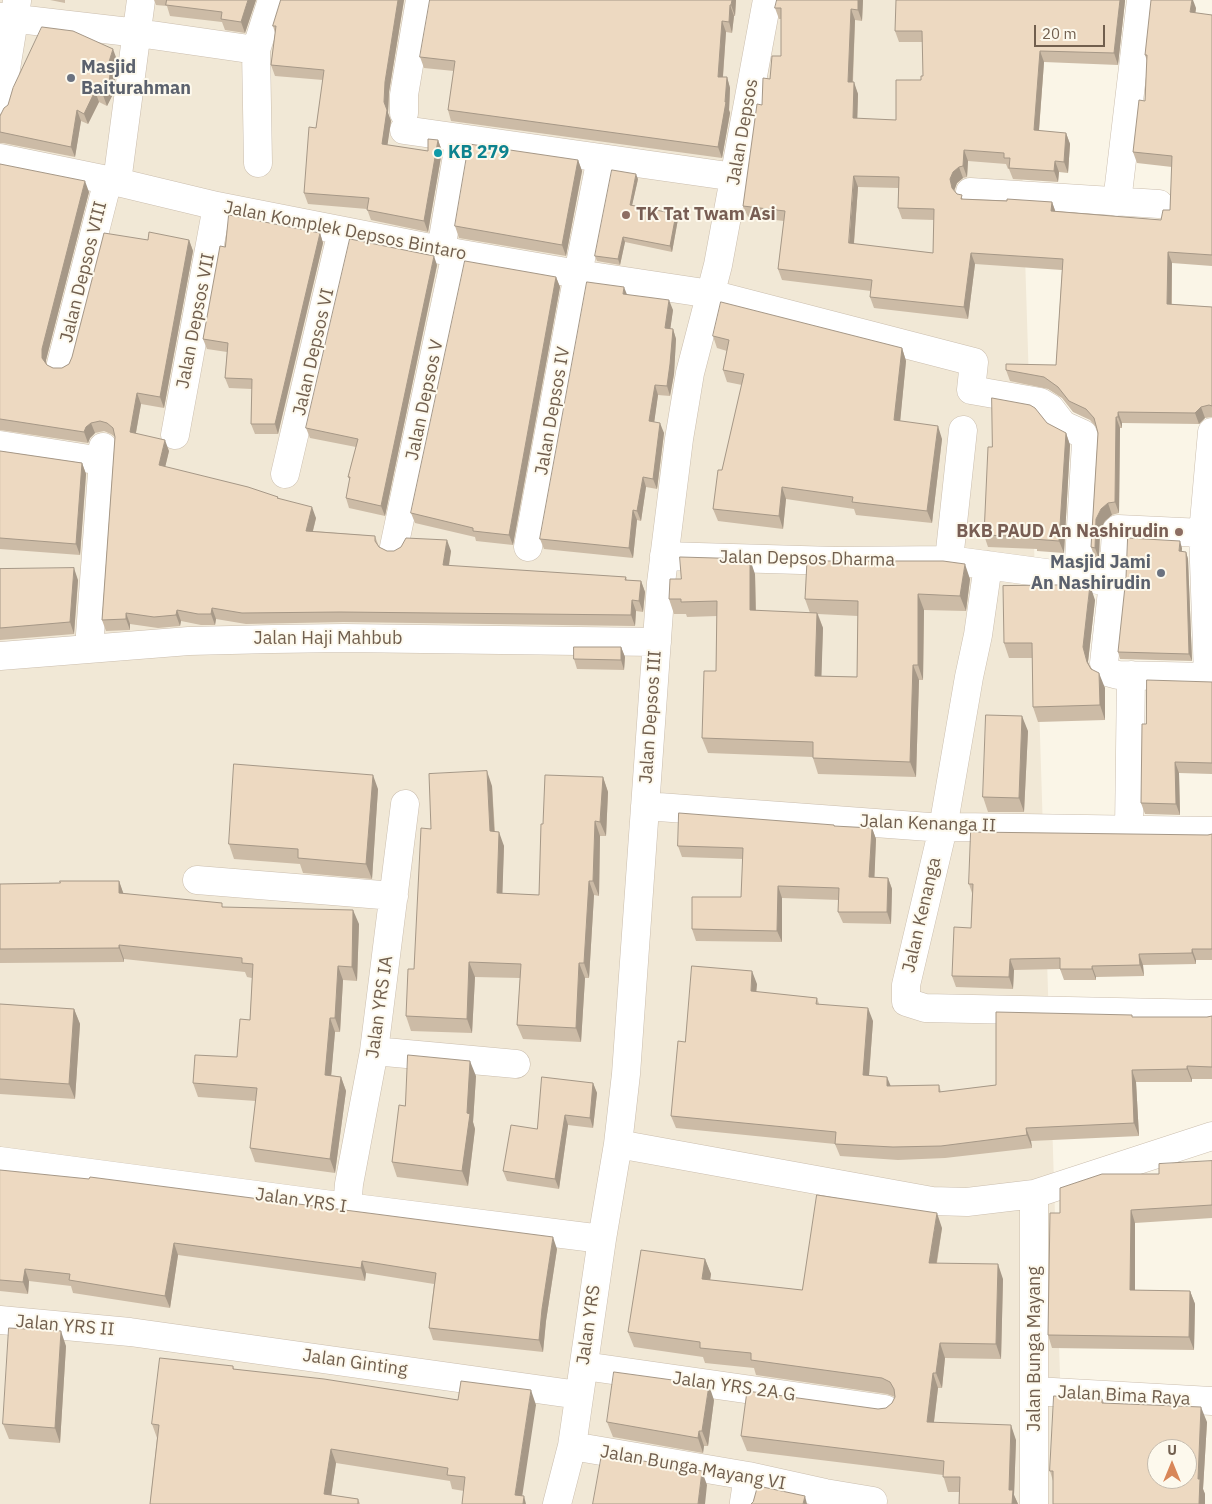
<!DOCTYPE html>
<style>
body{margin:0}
#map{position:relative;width:1212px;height:1504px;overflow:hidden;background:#faf5e7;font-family:"IBM Plex Sans",sans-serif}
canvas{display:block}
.north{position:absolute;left:1147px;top:1439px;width:50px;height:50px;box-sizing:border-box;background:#fdf9ed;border:1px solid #c5bbad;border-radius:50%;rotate:0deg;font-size:14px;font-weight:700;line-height:20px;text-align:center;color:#715f4e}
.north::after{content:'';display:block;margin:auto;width:18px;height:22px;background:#d88658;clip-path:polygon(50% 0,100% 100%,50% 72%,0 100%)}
.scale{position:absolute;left:1034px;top:25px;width:71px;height:22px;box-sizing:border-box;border:2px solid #715f4e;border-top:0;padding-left:6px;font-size:15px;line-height:18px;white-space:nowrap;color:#715f4e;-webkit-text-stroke:4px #fdf9ed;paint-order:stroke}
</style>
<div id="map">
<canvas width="1212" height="1504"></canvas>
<div class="north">U</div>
<div class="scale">20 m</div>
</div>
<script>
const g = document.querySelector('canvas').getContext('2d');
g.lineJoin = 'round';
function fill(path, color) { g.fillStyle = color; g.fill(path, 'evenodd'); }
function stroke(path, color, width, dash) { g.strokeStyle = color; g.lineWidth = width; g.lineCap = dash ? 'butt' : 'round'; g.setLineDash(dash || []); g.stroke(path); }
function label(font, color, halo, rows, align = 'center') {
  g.font = font + ' "IBM Plex Sans",sans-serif'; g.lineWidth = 4; g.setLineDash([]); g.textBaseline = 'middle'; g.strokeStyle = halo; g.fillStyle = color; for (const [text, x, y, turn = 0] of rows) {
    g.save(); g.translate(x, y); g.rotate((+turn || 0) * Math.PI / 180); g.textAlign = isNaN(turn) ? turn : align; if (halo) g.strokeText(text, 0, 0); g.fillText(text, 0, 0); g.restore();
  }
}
fill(new Path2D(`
 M0 0H1017L1064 1504H0Z`), '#f1e8d6');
const minor = new Path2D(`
 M0 17 138 33 256 50
 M0 106 17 1
 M404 113V95L420 0
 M404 130 735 177
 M0 158 117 182 217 206 456 253 578 274 711 294 974 362 971 390 1040 402 1050 408 1063 425 1083 434 1086 443 1078 576
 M258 163 256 50 272 0
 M117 182 141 0
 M970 192 1159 204
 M1117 202 1141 0
 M441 250 460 138
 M61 364 108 180
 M175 435 217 206
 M0 445 102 461
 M285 474 342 231
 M1203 533 1212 432
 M394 547 456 253
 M528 547 578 274 601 158
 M664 556 835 561 949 560 1113 582 1116 531 1118 529 1203 533 1208 677 1212 678
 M949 560 963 430
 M988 565 978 635 969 677 943 828 906 985V1002L925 1008 1212 1014
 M1113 582 1104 663 1107 672 1118 675 1208 677
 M89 648 102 473 103 447
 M0 656 189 641 273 639 344 638 657 642
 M645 806 943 828 959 827 1212 831
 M1129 829 1131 675
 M197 880 394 896
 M374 1051 516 1064
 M618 1144 932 1201 967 1202 1034 1194 1212 1136
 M0 1161 347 1207 602 1239
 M347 1207 349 1184 374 1051 405 804
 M0 1320 130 1332 579 1395
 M584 1366 885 1409
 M1035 1391 1212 1401
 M572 1446 748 1476 825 1493 873 1501
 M744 1502 748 1476
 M557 1504 572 1446 602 1239 618 1144 626 1074 661 583 679 439 690 373 718 265 767 0
 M1034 1504V1194`);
stroke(minor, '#cbbeae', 29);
stroke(minor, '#fff', 28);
fill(new Path2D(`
 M50 0H65V3Z
 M154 0H256L245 33 225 30 222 22 170 16 167 6 156 5Z
 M281 0H404L389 92 388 113 391 121 387 145 428 151 438 140 442 151 428 232 371 220 367 209 308 204 304 193 316 128 323 80 275 76 271 65 275 33 273 26Z
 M736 0 735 16H734L732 33 726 32 723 77H727L730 88 729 110 730 113 722 158 451 121 448 110 454 71 424 68 420 57Z
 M863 0 862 21 855 20 853 82 858 94 857 119 896 120 921 80 923 76V42H899L895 31 1125 1 1118 65 1044 62 1039 131 1066 133 1070 144 1068 173 1059 172 1058 182 1013 179 1009 169H1008L1006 164 968 161 967 177 963 178 957 183 954 191 963 199 1052 202 1055 211 1161 220 1170 210 1172 167 1137 163 1133 152 1145 101 1147 61 1145 55 1196 8 1195 13 1212 15V266L1172 263V304L1212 307V417L1205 418 1199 424 1122 423V428H1120L1119 513 1112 515 1105 521 1100 530 1099 559 1095 558 1091 547 1098 433 1096 427 1090 420 1073 412 1062 398 1048 389 1010 381 1006 370 1056 365 1062 270 975 264 968 319 874 308 870 297 871 291 782 280 778 269 784 221 748 217 743 206 762 105 770 79 781 56V19H779L775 8ZM858 187 898 188V208L902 219 934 220 933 253 854 244Z
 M117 60 113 72 115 77 113 94 107 106 99 102 88 124 81 121 75 157 3 143H0V113L1 115Z
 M578 160 582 171 566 256 459 238 455 226Z
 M0 164 89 192 46 360 47 365 53 368H62L69 364 148 240H189L193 251 164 408 141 404 136 433 169 451 165 467 278 497 279 499 316 518 313 531 375 536 379 547 387 551H451L449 566 626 577 627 580 641 581 645 592 643 612 636 611 635 626 344 622 246 624 216 619 215 625H201L181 621 180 626 158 628 130 624V630L106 631 102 620 115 437 111 434 104 431 95 433 90 438 88 443 0 430Z
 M638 179 632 205 676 214 678 219 672 252 625 242 620 265 597 261 595 256Z
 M320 233 323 243 278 434H255L251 424 252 389 229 388 225 378 227 352 207 349 203 339 225 247Z
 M437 265 385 516 349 508 346 498 350 480 348 477 356 447 310 438 306 428Z
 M556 277 560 287 513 545 476 541 475 537 415 523 411 513Z
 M626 294 673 310 670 329H673L676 339 674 374 670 396 658 395 654 422 664 433 657 489 646 487 641 521 637 520 633 558 544 549 540 539Z
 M713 336 902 348 906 361 900 421 942 439 932 523 856 515 854 509 786 499 783 529 718 521 713 509 742 385 727 382 723 370 727 351 717 348Z
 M1066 433 1070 445 1064 553 1037 551V549L988 547 984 535 992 447Z
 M0 451 82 463 86 474 80 555 0 549Z
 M1182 548V552H1186L1188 559 1192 661 1120 659 1118 652Z
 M0 569 78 580 74 634 0 640Z
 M755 574 756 611 810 613 805 599 970 579 966 611 924 610 923 680H919L916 777 818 774 813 758V757L708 753 702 738 716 671 717 616 687 617 686 614H674L669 599 681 579ZM818 614 858 616 857 677 821 676 823 628Z
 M1095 600 1088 662 1090 666 1105 688V720L1038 722 1033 707 1032 658H1009L1004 643Z
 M621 647 625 657 624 670 577 669 574 659Z
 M1212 682V774L1179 773 1180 815 1145 814 1141 803 1146 724Z
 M1028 731 1024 812H988L983 797Z
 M603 777 608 792 606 836H600L599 896 594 895 589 978H585L581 1042 523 1039 517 1025 520 978 475 977 472 1033 411 1031 406 1016 414 969 431 829 492 786 495 831 504 846 502 893 539 895 543 824Z
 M378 789 372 879 303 873 300 864 234 859 229 844Z
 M834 825 835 827 872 828 876 839 874 877 888 878 892 889 891 924 843 923 838 912 839 900 782 898V942L696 941 692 929 741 897 743 859 682 857 678 846Z
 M1212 834V960H1196V964L1143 965 1144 976 1096 977V980H1064L1060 969 1014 970 1013 989 956 987 952 976 971 928 972 893 969 884Z
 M119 881 123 893 223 907 359 924 357 981 343 980 340 1032H335L331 1075 341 1077 346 1091 335 1173 255 1162 250 1148 256 1101 198 1097 193 1083 237 1057 250 1020 252 978 247 977 245 972 124 959V962L0 963V884L60 883Z
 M757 984 756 992 817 998 819 1004 873 1021 869 1076 890 1086 939 1085 941 1092 996 1085 1133 1017H1207L1212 1016V1079H1192V1082H1136L1139 1136 1031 1141 1032 1148 945 1158 898 1160 840 1156 835 1144 676 1128 671 1116 685 1042Z
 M0 1004 74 1009 80 1024 75 1099 0 1094Z
 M476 1076 473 1122 475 1129 468 1186 397 1177 392 1162 405 1106Z
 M593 1083 597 1093 593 1128 568 1125 559 1189 507 1181 503 1171 537 1129Z
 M1212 1161V1218L1135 1223V1290L1190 1291 1195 1304 1194 1350 1052 1348 1048 1335 1060 1213 1159 1174Z
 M0 1170 557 1249 546 1321 543 1352 433 1340 429 1328 434 1284 366 1273 365 1281 178 1255 170 1308 73 1293 71 1286 29 1281 28 1294 0 1291Z
 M942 1228 937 1263 1003 1279 1001 1359 945 1358 942 1388H938L934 1422 1016 1440 1014 1495 1018 1504H959L960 1492H948L943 1475 747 1451 741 1436 886 1408 892 1403 895 1397 887 1394 756 1375 754 1368 705 1363 703 1357 634 1347 628 1332 705 1259 711 1274 710 1280 802 1290Z
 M66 1346 60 1443 9 1439 3 1424Z
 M233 1366 234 1369 458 1400 536 1405 464 1491 452 1489 450 1481 336 1463 331 1495 358 1499 360 1504H150L157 1438 152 1424Z
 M1102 1399 1104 1403 1207 1422 1203 1489 1205 1494V1504H1053V1481L1050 1471Z
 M714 1400 708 1446H704L703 1453 613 1437 607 1422Z`), '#ccbba6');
fill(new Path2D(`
 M248 0H256L245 33 241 22Z
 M398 0H404L389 92 388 113 391 121 386 155 382 144 384 102 385 82Z
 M732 0H736L735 16 731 5Z
 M858 0H863L862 21 858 10Z
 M1120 0H1125V1L1118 65 1114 53Z
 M1192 0H1193L1196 8 1194 24 1190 12Z
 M730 5 734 16 732 33 729 22Z
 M851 9 855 20 852 93 848 82Z
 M722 21 726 32 722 88 718 77Z
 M113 49 117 60 113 72 115 77 113 94 107 106 103 95 108 65Z
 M1040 51 1044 62 1038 142 1034 130Z
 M727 77 730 88 729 110 730 113 722 158 718 147 725 102Z
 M854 82 858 94 857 129 853 118Z
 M95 91 99 102 88 124 84 114Z
 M77 110 81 121 75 157 71 147Z
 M1066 133 1070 144 1068 173 1064 162Z
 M438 140 442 151 428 232 424 221Z
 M964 150 968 161 967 177 963 166Z
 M578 160 582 171 566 256 562 245Z
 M1055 161 1059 172 1058 182 1054 171Z
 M959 167 963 178 957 183 954 191 952 188 950 179 953 172Z
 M636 174 638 179 631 210 630 205Z
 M854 176 858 187 853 254 849 243Z
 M85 181 89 192 46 360V369L42 358V349Z
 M1052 202 1056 213 1051 211Z
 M676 214 678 219 672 252 670 246Z
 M320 233 323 243 278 434 275 424Z
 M623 237 625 242 620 265 618 259Z
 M189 240 193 251 164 408 160 397Z
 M1168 252 1172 263 1171 315 1167 304Z
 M971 253 975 264 968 319 964 307Z
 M434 256 437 265 385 516 381 506Z
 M556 277 560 287 513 545 509 535Z
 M624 287 628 297 623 294Z
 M669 300 673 310 669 338 665 328Z
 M673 329 676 339 674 374 670 396 667 386Z
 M902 348 906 361 899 433 894 420Z
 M655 385 658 395 653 431 649 421Z
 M137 393 141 404 134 443 130 432Z
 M1201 407 1205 418 1199 424 1195 413Z
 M1118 412 1122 423V428L1118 417Z
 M1116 417 1120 428 1119 513 1115 502Z
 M91 423 95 433 90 438 88 443 84 432 86 427Z
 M660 423 664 433 657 489 653 479Z
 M938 426 942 439 932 523 927 511Z
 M1066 433 1070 445 1064 553 1059 541Z
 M165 440 169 451 163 476 159 465Z
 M82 463 86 474 80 555 76 544Z
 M643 477 646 487 641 521 637 511Z
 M782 487 786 499 783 529 779 516Z
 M1108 503 1112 515 1105 521 1100 530 1099 559 1095 548 1096 519 1101 509Z
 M312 507 316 518 310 542 306 531Z
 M633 510 637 520 633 558 629 548Z
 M447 540 451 551 447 576 443 565Z
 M1180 541 1182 548 1181 558 1179 551Z
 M1186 552 1188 559 1192 661 1189 654Z
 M750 559 755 574 756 625 750 610Z
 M965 564 970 579 966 611 960 596Z
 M74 568 78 580 74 634 70 622Z
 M641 581 645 592 643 612 639 601Z
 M1090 585 1095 600 1088 662 1092 677 1087 662 1083 647Z
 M918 594 924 610 923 680 918 665Z
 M632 600 636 611 635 626 631 615Z
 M212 608 216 619 215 625 211 614Z
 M177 610 181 621 180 626 176 615Z
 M126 613 130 624V630L126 619Z
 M817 613 823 628 821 691 815 676Z
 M621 647 625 657 624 670 621 660Z
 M913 665 919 680 916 777 910 762Z
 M1099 673 1105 688V720L1100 705Z
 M1022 716 1028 731 1024 812 1019 798Z
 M1175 762 1179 773 1180 815 1176 804Z
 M487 771 492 786 495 846 490 831Z
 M373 775 378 789 372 879 366 864Z
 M603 777 608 792 606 836 600 822Z
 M595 821 600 836 599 896 593 881Z
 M872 828 876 839 874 889 869 877Z
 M499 832 504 846 502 907 497 893Z
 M888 878 892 889 891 924 887 912Z
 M119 881 124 895 119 893Z
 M589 881 594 895 589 978 584 963Z
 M778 886 782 898V942L777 931Z
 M353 910 359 924 357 981 352 967Z
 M119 945 124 959V962L119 948Z
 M1192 949 1196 960V964L1192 953Z
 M1139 954 1143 965 1144 976 1140 965Z
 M1010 959 1014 970 1013 989 1009 977Z
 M469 962 475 977 472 1033 467 1019Z
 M579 963 585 978 581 1042 576 1028Z
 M338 966 343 980 340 1032 335 1018Z
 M1092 966 1096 977V980L1092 969Z
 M752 971 757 984 755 1004 751 991Z
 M868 1008 873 1021 868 1088 863 1075Z
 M74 1009 80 1024 75 1099 69 1084Z
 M330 1018 335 1032 330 1089 325 1075Z
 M470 1061 476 1076 473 1122 475 1129 468 1186 462 1171Z
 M1187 1066 1192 1079V1082L1187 1069Z
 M1132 1070 1136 1082 1139 1136 1134 1123Z
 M341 1077 346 1091 335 1173 330 1159Z
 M887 1077 892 1089 887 1086Z
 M593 1083 597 1093 593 1128 590 1118Z
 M565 1115 568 1125 559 1189 555 1179Z
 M1026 1128 1031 1141 1032 1148 1027 1135Z
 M1131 1210 1135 1223V1303L1130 1290Z
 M937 1213 942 1228 934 1278 929 1263Z
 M553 1237 557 1249 546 1321 543 1352 539 1340 542 1309Z
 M174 1243 178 1255 170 1308 165 1296Z
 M705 1259 711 1274 708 1294 702 1279Z
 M362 1261 366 1273 365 1281 361 1268Z
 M998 1264 1003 1279 1001 1359 996 1344Z
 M25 1269 29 1281 28 1294 23 1282Z
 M1190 1291 1195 1304 1194 1350 1189 1337Z
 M61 1331 66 1346 60 1443 55 1428Z
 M940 1343 945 1358 942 1388 936 1373Z
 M933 1373 938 1388 932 1437 927 1422Z
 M709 1385 714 1400 708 1446 702 1431Z
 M531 1390 536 1405 521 1504 515 1495Z
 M1201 1407 1207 1422 1203 1489 1205 1494V1504H1199L1198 1479Z
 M1011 1425 1016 1440 1014 1495 1018 1504H1012L1009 1490Z
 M699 1431 704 1446 703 1453 698 1438Z
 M331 1449 336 1463 330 1504 324 1494Z
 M702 1471 707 1485 705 1504H698Z
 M524 1496 526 1504H523Z
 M805 1496 807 1504H803Z`), '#a69887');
const building = new Path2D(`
 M167 0H248L241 22 221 19 222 12 166 5Z
 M281 0H398L385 82 384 102 387 110 382 144 428 151V139L438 140 424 221 367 210 369 198 304 193 309 127 316 128 324 70 271 65 276 26H273Z
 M430 0H732L731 5H730L729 22 722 21 718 77H727L725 102H726L718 147 448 110 455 61 420 57Z
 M777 0H858V10L851 9 848 82H854L853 118 896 120V80H921V76H923L922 31H895L896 0H1120L1114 53 1040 51 1034 130 1066 133 1064 162 1055 161 1054 171 1009 168 1010 158H1004V153L964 150 963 166 959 167 953 172 950 179 952 188 957 194 962 195 961 199 1007 201V199L1052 202 1051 211 1161 220 1163 210H1170L1172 156 1133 152 1139 100 1145 101 1147 55H1145L1151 0H1192L1190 12 1212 15V255L1168 252 1167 304 1212 307V406L1209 405 1201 407 1195 413 1118 412V417H1116L1115 502 1108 503 1101 509 1096 519 1095 548 1091 547 1098 433 1094 418 1086 409 1069 401 1058 387 1044 377 1006 370V364L1056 365 1063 259 971 253 964 307 870 297 872 280 778 269 785 211 743 206 757 104 762 105 763 78 770 79 772 56H781V8H775ZM854 176 899 177 898 208 934 209 933 253 849 243Z
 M42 27 73 31 113 49 108 65 111 66 109 83 103 95 95 91 84 114 77 110 71 147 0 132V116L4 108 8 105 13 88Z
 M469 144 578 160 562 245 455 226Z
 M0 164 85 181 42 349V358L47 365 53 368H62L69 364 72 357 104 233 148 240 149 232 189 240 160 397 137 393 130 432 165 440 159 465 248 487 278 497 277 498 312 507 306 531 375 536V541L379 547 387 551H394L401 547 406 538 447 540 443 565 626 577 625 580 641 581 639 601 632 600 631 615 340 612 242 613 212 608 211 614H198L177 610 176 615 154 617 126 613V619L102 620 115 437 113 428 107 423 100 421 91 423 86 427 84 432 0 419Z
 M612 170 636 174 630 205 676 214 670 246 623 237 618 259 595 256Z
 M229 215 320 233 275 424H251L252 379 225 378 228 343 203 339 220 246 225 247Z
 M350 239 434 256 381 506 346 498 350 477H348L358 439 306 428Z
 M465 261 556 277 509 535 473 531V528L411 513Z
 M587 282 624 287 623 294 669 300 665 328 673 329 670 364 667 386 655 385 649 421 660 423 653 479 643 477 637 511 633 510 629 548 540 539Z
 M721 302 902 348 894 420 938 426 927 511 852 502 853 497 782 487 779 516 713 509 718 470H722L744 374 723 370 729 340 713 336Z
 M992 398 1030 405 1035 408 1047 423 1066 433 1059 541 1033 539V537L984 535 988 447H992Z
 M0 451 82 463 76 544 0 538Z
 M1128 538 1180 541 1179 551 1186 552 1189 654 1118 652 1126 577Z
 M680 557 750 559V610L817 613 815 676 857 677 858 601 805 599 807 561H943L965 564 960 596 918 594V665H913L910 762 813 758V742L702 738 704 671H716L717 601 681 602V599H669L670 579H681Z
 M74 568 70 622 0 628V569Z
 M1090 585 1083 647 1087 662 1091 669 1099 673 1100 705 1033 707 1032 643H1004L1003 586Z
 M574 647H621V660L574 659Z
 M1147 680 1212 682V763L1175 762 1176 804 1141 803 1142 724H1146Z
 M986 715 1022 716 1019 798 983 797Z
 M234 764 373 775 366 864 298 858V849L229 844Z
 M487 771 490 831 499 832 497 893 539 895 541 824H543L545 775 603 777 600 822 595 821 593 881H589L584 963H579L576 1028 517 1025 521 964 469 962 467 1019 406 1016 408 969H414L421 828 431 829 429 774Z
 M679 813 834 825V826L872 828 869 877 888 878 887 912H838L839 888 778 886 777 931 692 929V897H741L743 848 678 846Z
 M971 832 1208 835 1212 834V949H1192V953L1139 954 1140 965 1092 966V969H1060V958L1010 959 1009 977 952 976 954 927 971 928 973 884H969Z
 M60 881H119V893L222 903V907L353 910 352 967 338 966 335 1018H330L325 1075 341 1077 330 1159 250 1148 257 1088 193 1083 195 1055 237 1057 240 1019 250 1020 253 964 242 963V958L119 945V948L0 949V884L60 883Z
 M692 966 752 971 751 991 817 998 816 1004 868 1008 863 1075 887 1077V1086L939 1085V1092L996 1085V1012L1132 1015V1017H1207L1212 1016V1067L1187 1066V1069L1132 1070 1134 1123 1026 1128 1027 1135 941 1146 893 1147 835 1144 836 1132 671 1116 678 1041 685 1042Z
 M0 1004 74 1009 69 1084 0 1079Z
 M408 1055 470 1061 467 1113 470 1114 462 1171 392 1162 399 1105 405 1106Z
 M542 1077 593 1083 590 1118 565 1115 555 1179 503 1171 511 1125 537 1129Z
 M1212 1161V1205L1131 1210 1130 1290 1190 1291 1189 1337 1048 1335 1050 1213H1060V1188L1102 1174H1159V1164Z
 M0 1170 89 1179 90 1177 553 1237 542 1309 539 1340 429 1328 436 1273 362 1261 361 1268 174 1243 165 1296 69 1280 70 1274 25 1269 23 1282 0 1280Z
 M817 1195 937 1213 929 1263 998 1264 996 1344 940 1343 936 1373H933L927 1422 1011 1425 1009 1490H1013L1012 1504H959L960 1477H943L944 1461 741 1436 747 1391 878 1409 886 1408 892 1403 895 1397 894 1389 890 1382 882 1378 751 1360V1353L700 1348V1342L628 1332 641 1250 705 1259 702 1279 802 1290Z
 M9 1328 61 1331 55 1428 3 1424Z
 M160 1358 233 1366V1369L324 1379 458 1400 461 1381 531 1390 515 1495 524 1496 523 1504H462L465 1477 447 1475 448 1468 331 1449 324 1494 358 1499V1504H150L159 1425 152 1424Z
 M614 1372 709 1385 702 1431H699L698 1438 607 1422Z
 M1054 1396 1102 1399V1403L1201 1407 1198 1479H1200L1199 1504H1053V1471H1050ZM1157 1449H1187V1479H1157Z
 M602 1454 702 1471 698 1504H593Z
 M758 1486 805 1496 803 1504H751L753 1502Z`);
fill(building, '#edd9c1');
stroke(building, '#a69887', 1);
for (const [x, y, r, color] of [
 [71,78,5,"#6b7280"],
 [438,153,5,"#0f9aa8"],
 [626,215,5,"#8d6e63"],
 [1179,532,5,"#8d6e63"],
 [1161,573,5,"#6b7280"]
]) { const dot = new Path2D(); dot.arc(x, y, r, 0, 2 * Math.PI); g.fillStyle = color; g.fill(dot); stroke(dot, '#fdf9ed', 2); }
label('bold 18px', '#5b616d', '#fdf9ed', [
 ["Masjid",81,68],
 ["Baiturahman",81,89],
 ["Masjid Jami",1151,563,"right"],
 ["An Nashirudin",1151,584,"right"]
], 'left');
label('18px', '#715f4e', '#fdf9ed', [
 ["Jalan Depsos",743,132,-80],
 ["Jalan Komplek Depsos Bintaro",345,231,11],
 ["Jalan Depsos VIII",84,272,-76],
 ["Jalan Depsos VII",196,321,-79],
 ["Jalan Depsos VI",314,352,-77],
 ["Jalan Depsos V",425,400,-78],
 ["Jalan Depsos IV",553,411,-80],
 ["Jalan Depsos Dharma",807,559,1],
 ["Jalan Haji Mahbub",328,639],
 ["Jalan Depsos III",651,717,-86],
 ["Jalan Kenanga II",928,824,2],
 ["Jalan Kenanga",922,915,-77],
 ["Jalan YRS IA",380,1007,-82],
 ["Jalan YRS I",301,1201,8],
 ["Jalan YRS",589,1325,-82],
 ["Jalan YRS II",65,1326,5],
 ["Jalan Bunga Mayang",1035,1349,-90],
 ["Jalan Ginting",355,1363,8],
 ["Jalan YRS 2A G",734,1387,8],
 ["Jalan Bima Raya",1124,1396,3],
 ["Jalan Bunga Mayang VI",693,1468,10]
]);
label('bold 18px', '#0d838f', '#fdf9ed', [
 ["KB 279",448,153]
], 'left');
label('bold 18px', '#785e54', '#fdf9ed', [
 ["TK Tat Twam Asi",636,215],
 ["BKB PAUD An Nashirudin",1169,532,"right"]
], 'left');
</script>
